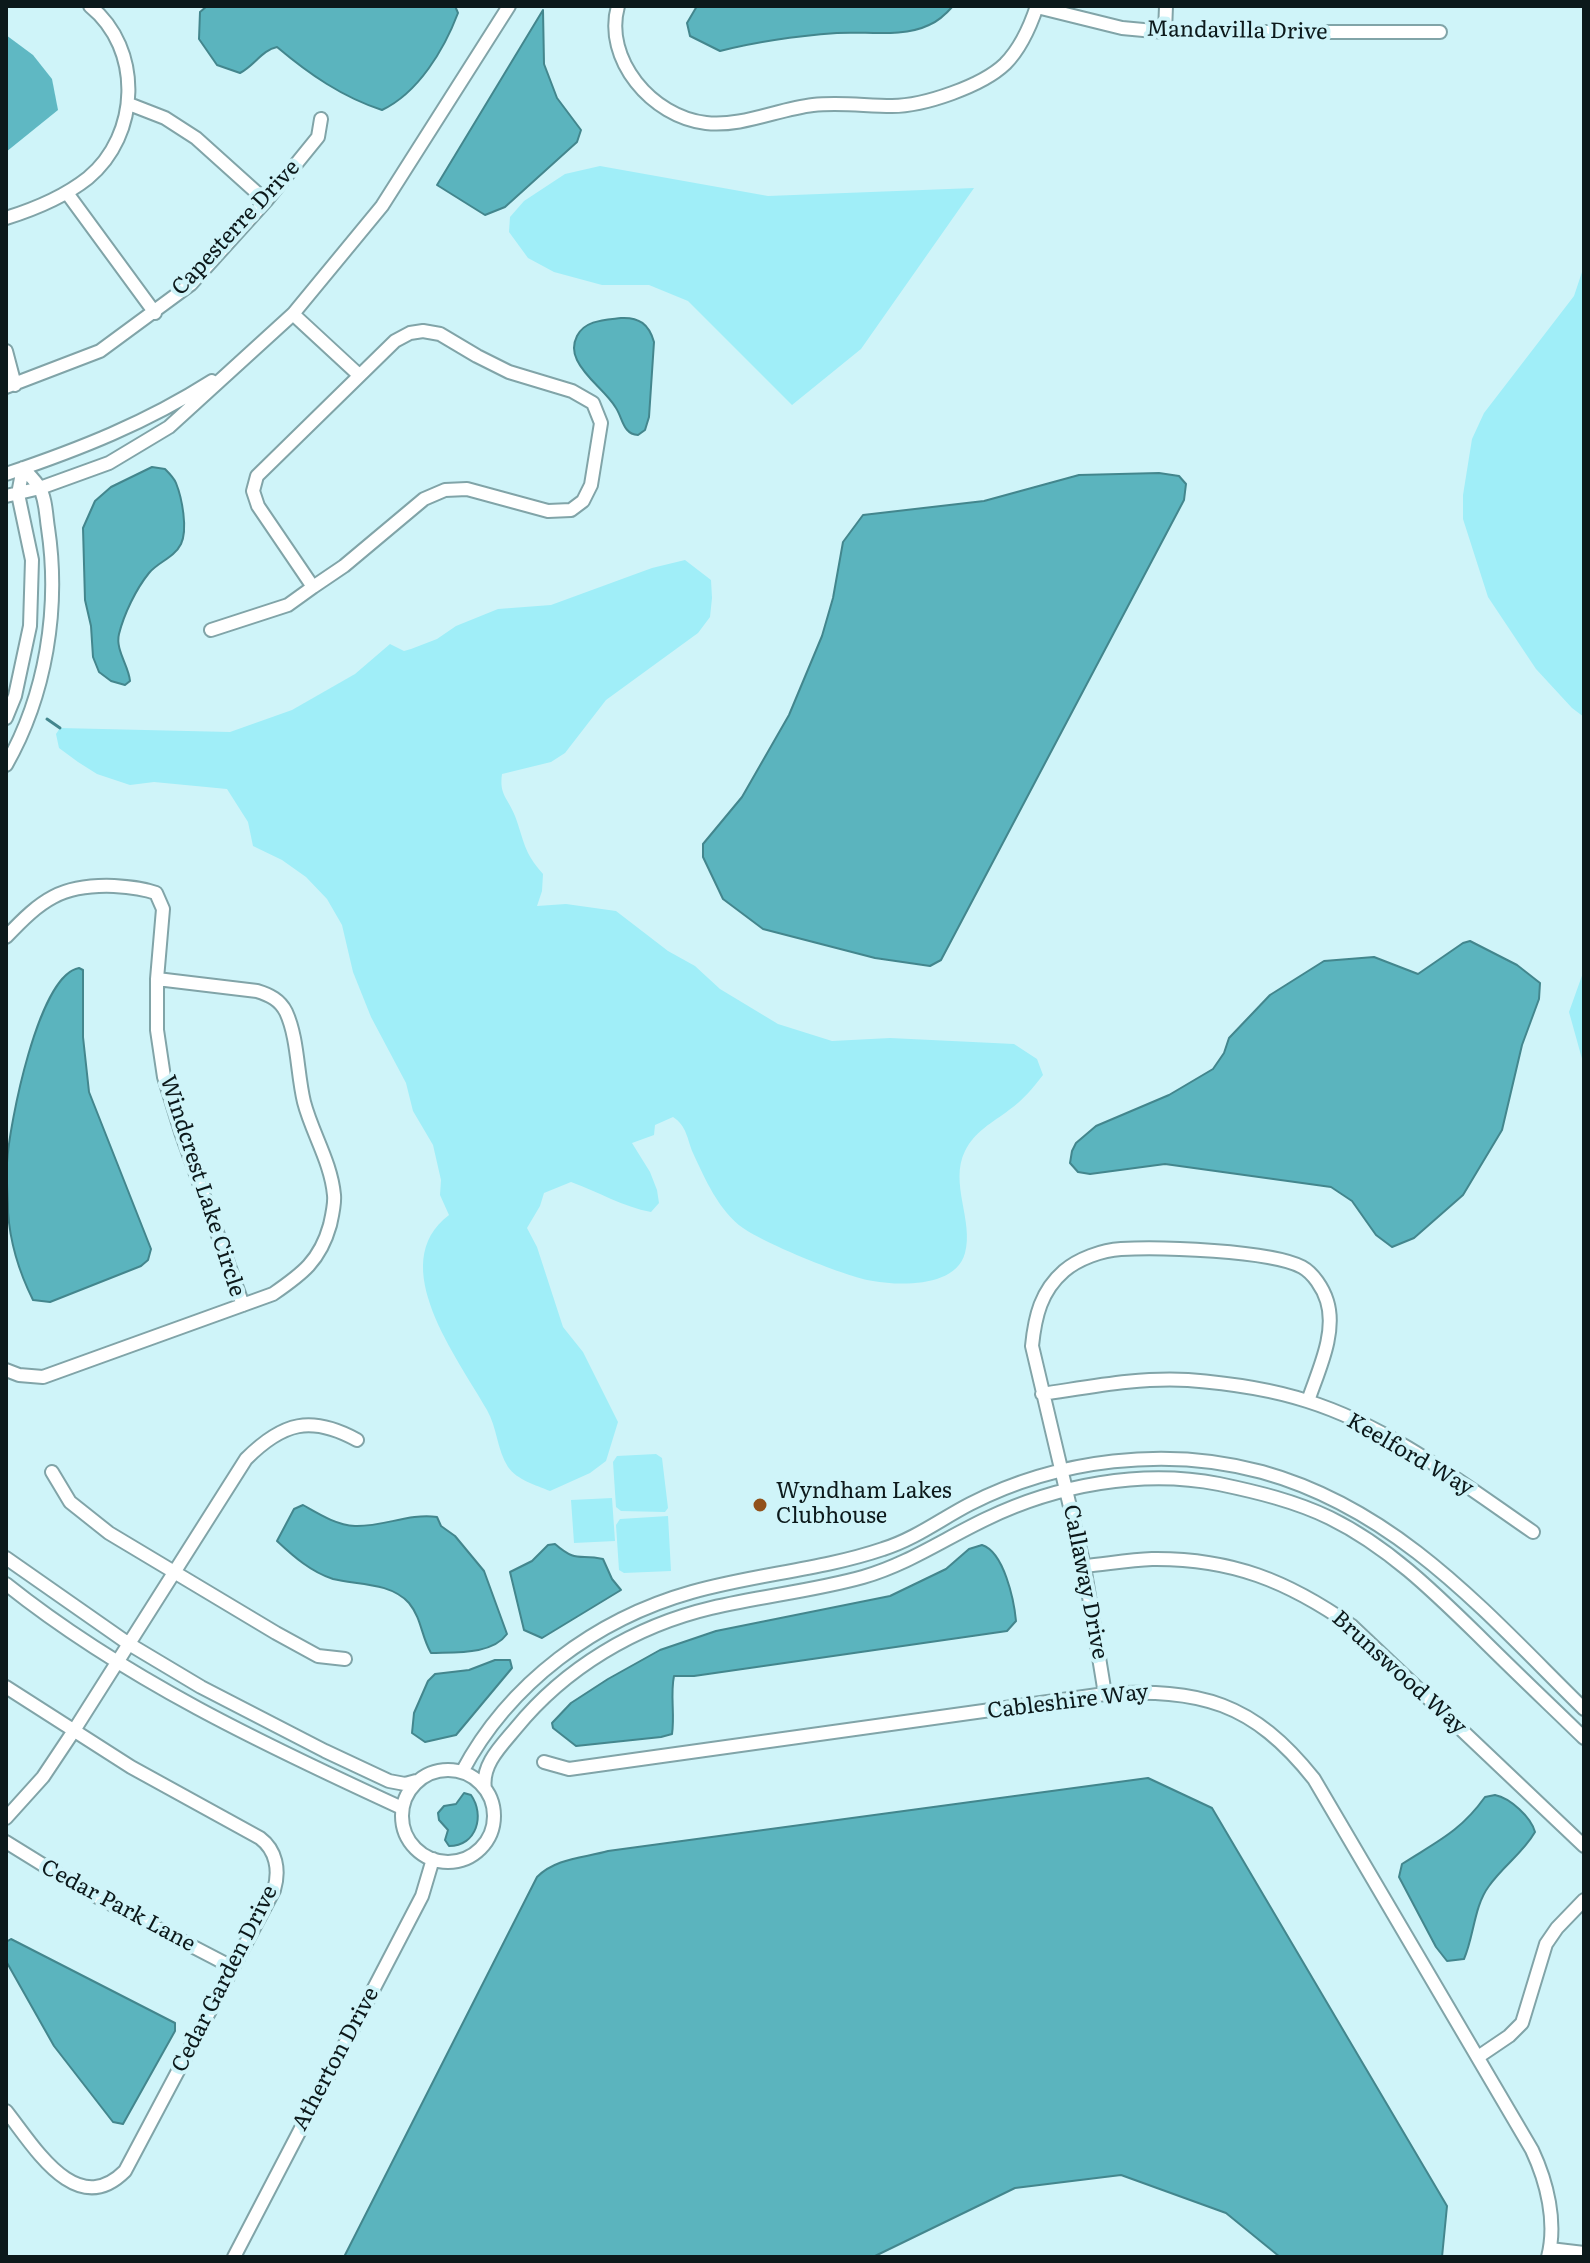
<!DOCTYPE html>
<style>
body{margin:0}
#map{position:relative;width:1590px;height:2263px;overflow:hidden;background:#cff4f9;font-family:Literata,serif}
canvas{display:block}
.frame{position:absolute;inset:0;border:8px solid #0c191b;pointer-events:none}
</style>
<div id="map">
<canvas width="1590" height="2263"></canvas>
<div class="frame"></div>
</div>
<script>
const g = document.querySelector('canvas').getContext('2d');
g.lineJoin = 'round';
function fill(path, color) { g.fillStyle = color; g.fill(path, 'evenodd'); }
function stroke(path, color, width, dash) { g.strokeStyle = color; g.lineWidth = width; g.lineCap = dash ? 'butt' : 'round'; g.setLineDash(dash || []); g.stroke(path); }
function label(font, color, halo, rows, align = 'center') {
  g.font = font + ' Literata,serif'; g.lineWidth = 8; g.setLineDash([]); g.textBaseline = 'middle'; g.strokeStyle = halo; g.fillStyle = color; for (const [text, x, y, turn = 0] of rows) {
    g.save(); g.translate(x, y); g.rotate((+turn || 0) * Math.PI / 180); g.textAlign = isNaN(turn) ? turn : align; if (halo) g.strokeText(text, 0, 0); g.fillText(text, 0, 0); g.restore();
  }
}
fill(new Path2D(`
 M600 166 768 196 974 188 861 349 792 405 688 301 649 285H602L554 272 528 258 509 232 510 217 524 201 565 174Z
 M1584 266V717L1572 708 1536 669 1488 597 1463 519V495L1472 439 1484 413 1574 296Z
 M685 560 711 580 712 598 710 617 698 633 606 700 565 753 551 762 502 774C499 795 508 798 515 816 525 843 523 851 543 874L542 891 537 906 566 904 616 911 668 951 695 966 720 989 778 1024 832 1041 890 1038 1014 1044 1037 1059 1043 1075C1033 1088 1023 1100 1009 1110 992 1123 975 1131 965 1151 949 1183 974 1221 965 1253 956 1287 901 1286 873 1281 846 1277 766 1244 743 1228 719 1211 705 1179 693 1153 687 1139 687 1126 673 1117L655 1125 654 1135 632 1143 650 1172 657 1190 659 1203 651 1212C623 1207 599 1192 571 1182L544 1193 540 1206 527 1228 537 1247 563 1327 583 1352 618 1422 606 1461 590 1473 550 1491C536 1485 517 1480 508 1467 497 1450 497 1427 487 1410 458 1358 384 1264 449 1215L440 1195 441 1180 433 1145 413 1111 406 1083 371 1017 353 972 342 925 327 899 306 877 282 860 253 846 248 822 227 789 154 782 130 785 97 774 78 762 59 748 56 734 60 728 230 732 292 710 355 674 390 644 404 651 411 649 437 639 456 626 498 609 551 605 652 568Z
 M1584 970V1066L1569 1012Z
 M656 1454 662 1458 668 1508 665 1512 621 1511 616 1507 613 1462 617 1456Z
 M612 1498 615 1541 574 1543 571 1500Z
 M668 1516 671 1571 624 1573 619 1570 616 1525 620 1519Z`), '#a0eef8');
fill(new Path2D(`
 M6 35 33 55 52 79 58 110 6 152Z`), '#5fb8c3');
const water = new Path2D(`
 M207 6H455L458 13C444 50 418 93 382 110 342 97 309 74 277 47 262 50 255 65 240 73L217 65 199 39 200 12Z
 M697 6H953C946 14 939 21 929 25 902 38 866 31 837 33 797 36 759 41 720 51L690 36 687 23Z
 M543 10 544 64 557 98 581 130 577 142 505 207 485 215 437 185Z
 M621 318C639 317 649 324 654 342L649 417 645 430 638 435C623 434 623 419 616 408 606 391 586 379 577 360 573 352 573 344 577 336 585 320 605 320 621 318Z
 M152 467 165 469C169 473 174 478 176 483 182 498 188 529 181 544 174 558 158 562 149 573 136 589 124 614 119 634 115 650 129 666 130 681L125 685 111 681 99 672 93 657 91 626 85 600 83 528 95 501 111 487Z
 M1159 473 1179 476 1186 484 1184 500 941 960 930 966 875 958 763 929 723 899 703 857V844L742 797 789 715 822 636 833 598 843 542 863 515 984 501 1079 475Z
 M1470 941 1517 965 1540 983 1539 999 1522 1045 1502 1130 1463 1195 1414 1238 1392 1247 1376 1235 1352 1201 1331 1187 1165 1164 1090 1174 1078 1172 1070 1163 1072 1151 1076 1143 1096 1126 1169 1095 1213 1069 1224 1053 1229 1038 1270 995 1324 961 1374 957 1418 974 1463 943Z
 M79 968 83 970V1037L89 1092 151 1249 148 1260 141 1266 50 1302 33 1300C20 1274 10 1242 8 1212 8 1196 6 1179 7 1163 9 1126 38 975 79 968Z
 M303 1505C319 1514 336 1525 355 1526 383 1527 409 1513 437 1517L441 1526 455 1536 484 1571 507 1634C492 1655 455 1652 431 1653 421 1636 422 1619 409 1603 390 1582 357 1585 333 1579 311 1572 293 1556 277 1541L294 1509Z
 M555 1544C577 1563 578 1554 603 1559L612 1579 621 1590 542 1638 524 1630 510 1572 532 1561 548 1545Z
 M982 1545C1004 1552 1014 1600 1016 1621L1007 1631 694 1676H674C670 1695 675 1714 672 1734L661 1737 576 1746 553 1728 552 1723 571 1703 608 1679 660 1650 716 1631 890 1596 946 1569 969 1549Z
 M495 1660H510L512 1668 456 1735 425 1742 412 1733 414 1713 428 1681 435 1674 469 1670Z
 M1148 1778 1212 1808 1447 2206 1442 2257H1280L1226 2213 1121 2175 1015 2188 873 2257H344L537 1877C556 1858 584 1858 608 1851Z
 M464 1793 471 1795C485 1815 477 1846 449 1846L445 1840 448 1830 439 1820 438 1813 444 1806 456 1804Z
 M1495 1795C1510 1798 1531 1817 1535 1832 1523 1853 1503 1866 1489 1886 1474 1906 1474 1936 1464 1959L1447 1961 1436 1947 1399 1877 1402 1864C1436 1842 1460 1832 1485 1797Z
 M11 1939 175 2023V2031L123 2124 113 2122 54 2046 6 1961V1942Z`);
fill(water, '#5bb4be');
stroke(water, '#43868d', 2);
stroke(new Path2D(`
 M47 719 60 728`), '#43868d', 3);
const minor = new Path2D(`
 M618 6C603 59 652 117 706 123 742 127 778 109 813 105 840 102 866 106 892 106 924 106 982 86 1005 64 1021 48 1030 27 1037 6
 M1037 7 1122 28 1165 32H1440
 M1165 32 1166 6
 M129 104 165 118 196 138 266 201
 M67 193 155 313
 M6 218C35 209 64 197 88 178 140 135 143 49 90 6
 M293 314 359 375
 M423 331 440 334 477 356 509 372 572 391 593 403 601 423 591 485 583 501 571 510 548 511 467 489 445 490 424 499 344 566 313 587 258 506 253 491 257 476 395 341 410 333Z
 M6 351 15 385
 M6 387 100 351 191 284 266 201 318 137 321 119
 M6 474C80 449 146 423 212 381
 M6 496 40 488 109 463 169 427 293 314 382 206 509 6
 M211 630 288 605 313 587
 M6 718 15 696 30 626 32 560 18 494 23 468
 M6 765C46 695 60 608 48 528 46 516 46 498 39 487 35 480 28 474 23 468
 M6 937C41 900 61 884 114 886 129 887 142 888 156 893L163 909 157 979V1030L164 1077 181 1132 243 1305
 M6 1370 19 1375 43 1377 273 1294C302 1274 320 1261 330 1225 332 1216 335 1204 334 1195 331 1162 312 1133 304 1102 297 1073 298 1038 286 1012 280 1000 270 995 257 991L157 979
 M1042 1394C1090 1387 1139 1377 1188 1380 1227 1383 1270 1389 1307 1401 1390 1427 1463 1484 1533 1532
 M52 1472 70 1502 109 1533 276 1633 318 1656 345 1659
 M6 1558 129 1644 201 1687 325 1751 389 1781 405 1784 416 1781
 M1084 1566C1106 1564 1129 1560 1152 1559 1231 1558 1288 1581 1352 1626L1584 1846
 M6 1584C125 1679 265 1745 402 1808
 M6 1687 131 1767 260 1838C276 1850 280 1870 274 1890L125 2171C76 2220 34 2146 6 2111
 M1105 1694 1084 1566 1032 1346C1035 1316 1041 1291 1064 1271 1078 1259 1102 1250 1121 1249 1159 1247 1270 1250 1302 1267 1313 1273 1323 1288 1327 1301 1337 1333 1318 1371 1308 1401
 M544 1762 569 1769 1105 1694C1200 1688 1253 1702 1314 1779L1532 2150C1547 2182 1557 2222 1548 2257
 M402 1816a46 46 0 1 1 92 0a46 46 0 1 1-92 0Z
 M462 1772C509 1683 596 1619 692 1592 755 1574 821 1570 883 1549 915 1539 941 1519 970 1504 1058 1459 1167 1446 1262 1472 1399 1510 1487 1614 1584 1709
 M485 1789C481 1765 501 1746 516 1728 565 1668 635 1626 711 1608 761 1596 813 1591 863 1577 908 1564 944 1539 986 1519 1056 1485 1142 1469 1219 1484 1257 1492 1295 1501 1330 1518 1387 1546 1432 1590 1477 1634 1512 1669 1548 1703 1584 1738
 M6 1818 43 1777 73 1732 246 1459C283 1422 311 1415 357 1440
 M6 1842 82 1889 232 1967
 M1478 2057 1509 2036 1522 2023 1546 1944 1557 1928 1584 1900
 M1550 2249 1584 2253
 M234 2257 422 1896 433 1859`);
stroke(minor, '#81a4a8', 16);
stroke(minor, '#fff', 12);
for (const [x, y, r, color] of [
 [760,1505,8,"#91511b"]
]) { const dot = new Path2D(); dot.arc(x, y, r, 0, 2 * Math.PI); g.fillStyle = color; g.fill(dot); stroke(dot, '#cff4f9', 3); }
label('22px', '#0c191b', '#cff4f9', [
 ["Mandavilla Drive",1237,31,1],
 ["Capesterre Drive",236,228,-47],
 ["Windcrest Lake Circle",202,1186,72],
 ["Keelford Way",1410,1455,30],
 ["Callaway Drive",1085,1582,79],
 ["Brunswood Way",1399,1673,42],
 ["Cableshire Way",1068,1702,-7],
 ["Cedar Park Lane",118,1906,28],
 ["Cedar Garden Drive",225,1979,-63],
 ["Atherton Drive",336,2059,-62]
]);
label('22px', '#0c191b', '#cff4f9', [
 ["Wyndham Lakes",776,1492],
 ["Clubhouse",776,1517]
], 'left');
</script>
